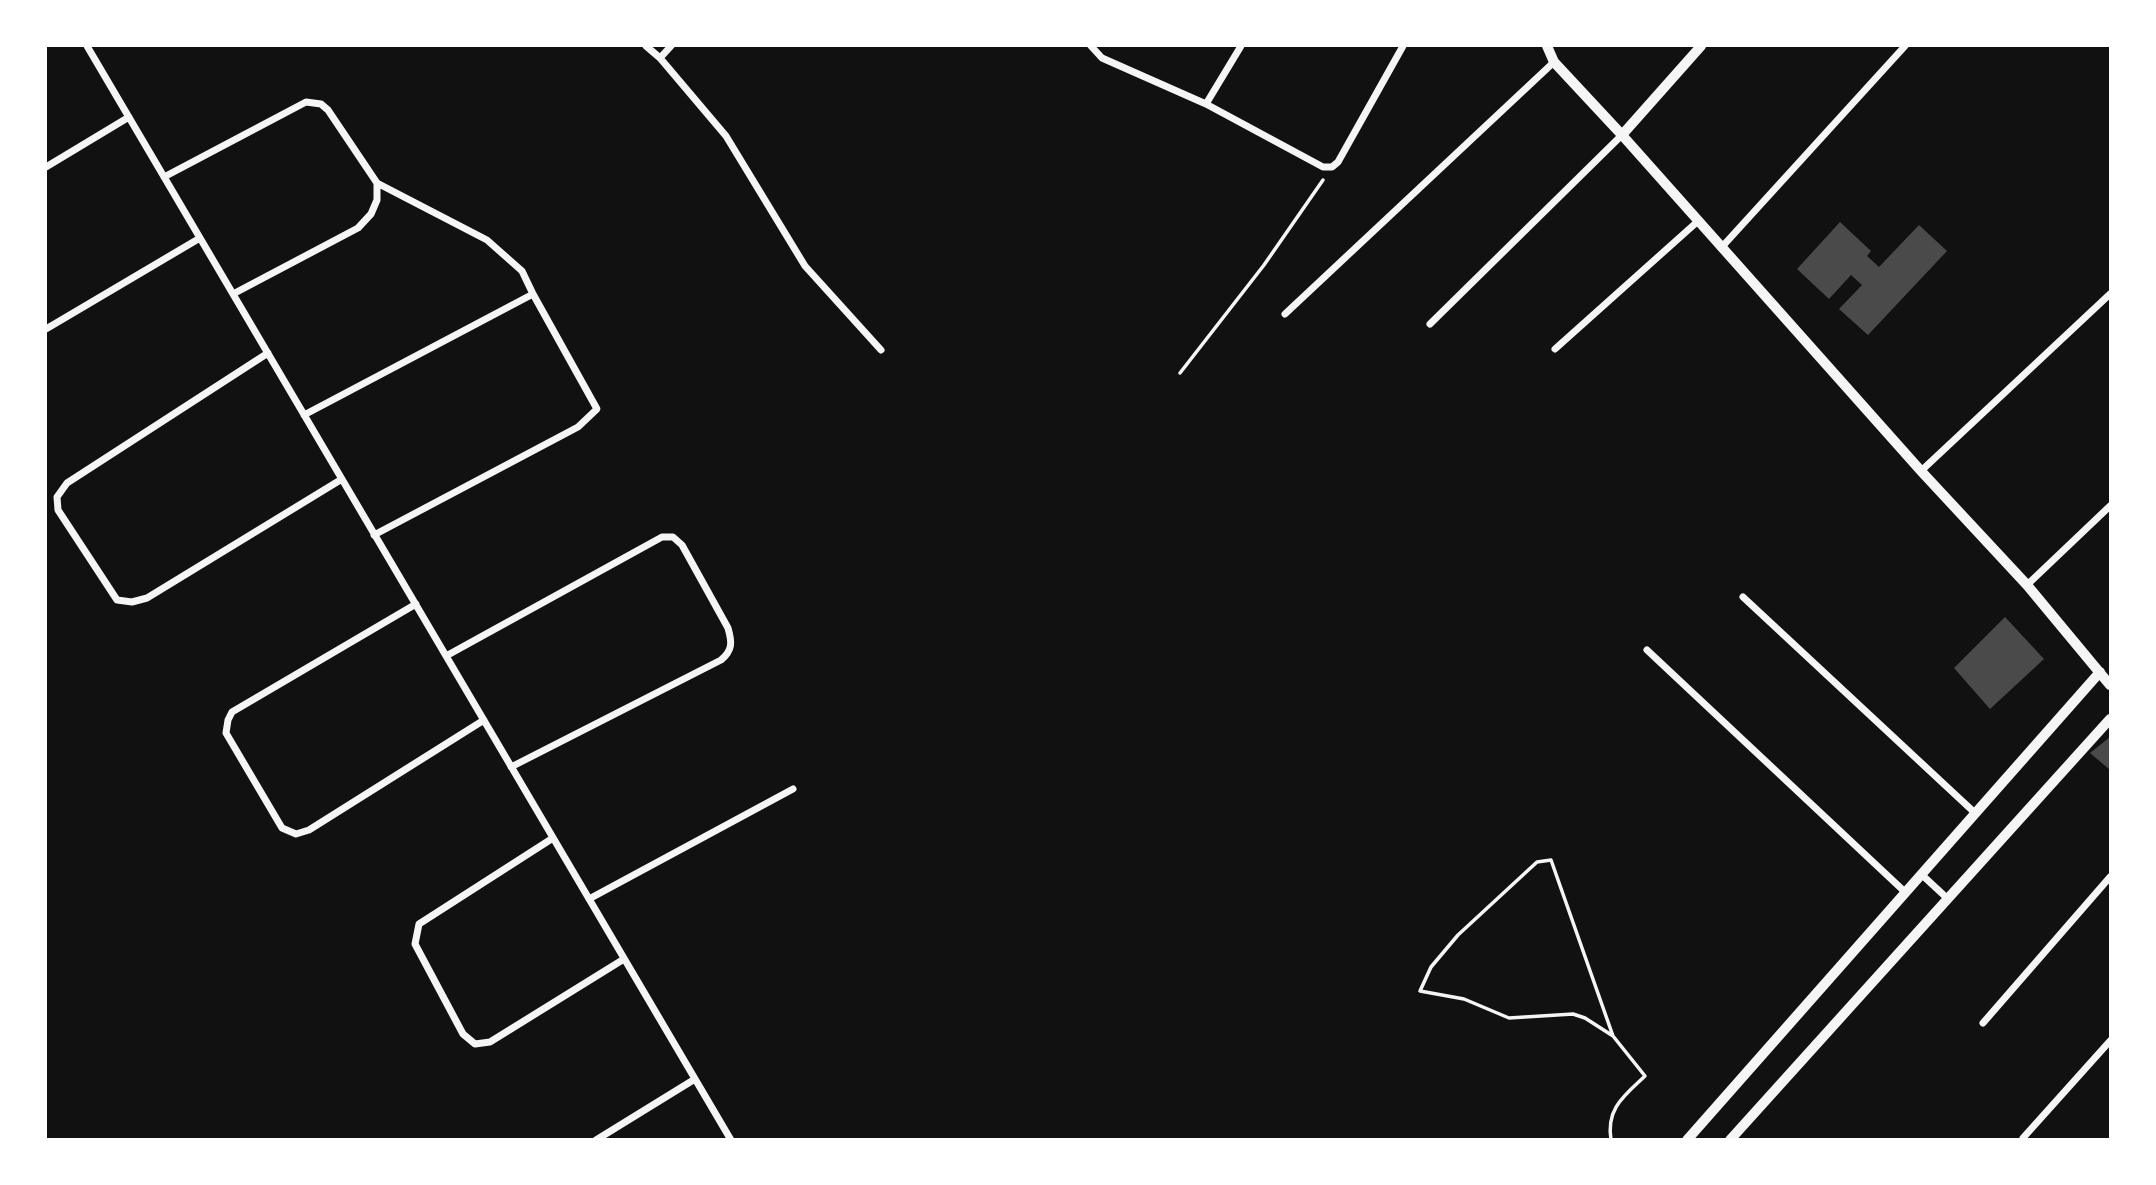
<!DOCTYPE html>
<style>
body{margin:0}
#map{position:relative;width:2156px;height:1185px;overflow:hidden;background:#111;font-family:Ubuntu,sans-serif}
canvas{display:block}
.frame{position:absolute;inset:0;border:47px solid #fff;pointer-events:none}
</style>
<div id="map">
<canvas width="2156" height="1185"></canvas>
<div class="frame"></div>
</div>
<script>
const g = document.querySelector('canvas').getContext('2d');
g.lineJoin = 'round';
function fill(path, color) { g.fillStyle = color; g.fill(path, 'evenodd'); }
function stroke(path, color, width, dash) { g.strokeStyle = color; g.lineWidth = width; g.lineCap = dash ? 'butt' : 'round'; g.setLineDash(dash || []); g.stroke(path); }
fill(new Path2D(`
 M1840 222 1871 251 1867 256 1879 267 1919 225 1947 251 1868 335 1839 309 1862 285 1851 275 1829 299 1797 269Z
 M2005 617 2044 659 1990 709 1954 668Z
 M2110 737V770L2090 753Z`), '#4a4a4a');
stroke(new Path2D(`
 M1180 373 1264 265 1323 180
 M1611 1140C1606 1108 1624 1096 1645 1076L1613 1036 1551 860 1537 862 1458 935 1431 967 1420 991 1464 999 1509 1018 1573 1014 1585 1018 1613 1036`), '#f5f5f5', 3.5);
stroke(new Path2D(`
 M87 46 731 1140
 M646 46 660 58 726 136 805 266 881 350
 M1091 46 1102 58 1206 104 1323 167H1332L1338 162 1403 46
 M660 58 671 46
 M1206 104 1241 46
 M46 167 129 117
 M164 177 306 102 321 104 328 110 377 183V200L371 214 358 228 233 294
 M377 183 487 240 522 271 533 294
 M1721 248 1905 46
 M1285 314 1554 62
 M1430 324 1622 135
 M46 329 200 238
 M1555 349 1697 222
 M268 353 67 483 57 497 58 510 117 600 132 602 147 598 342 479
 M304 415 533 294 597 409 578 427 374 535
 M1921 471 2110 294
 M2027 585 2110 506
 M1743 597 1975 813
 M416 604 232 712 228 720 226 733 282 828 296 834 309 830 484 720
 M1647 650 1905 892
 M446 656 662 537H673L682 545 728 628C732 642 733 650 721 660L511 767
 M553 838 419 924 415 944 463 1034 475 1044 490 1042 624 959
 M1921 874 1948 899
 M589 899 793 789
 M1983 1023 2110 877
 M2023 1138 2110 1041
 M596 1140 695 1079`), '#f5f5f5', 7);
stroke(new Path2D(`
 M1547 46 1554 62 1622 135 1921 471 2027 585 2110 685
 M1622 135 1701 46
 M1687 1140 2100 672
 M1730 1140 2110 719`), '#f5f5f5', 10);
</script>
